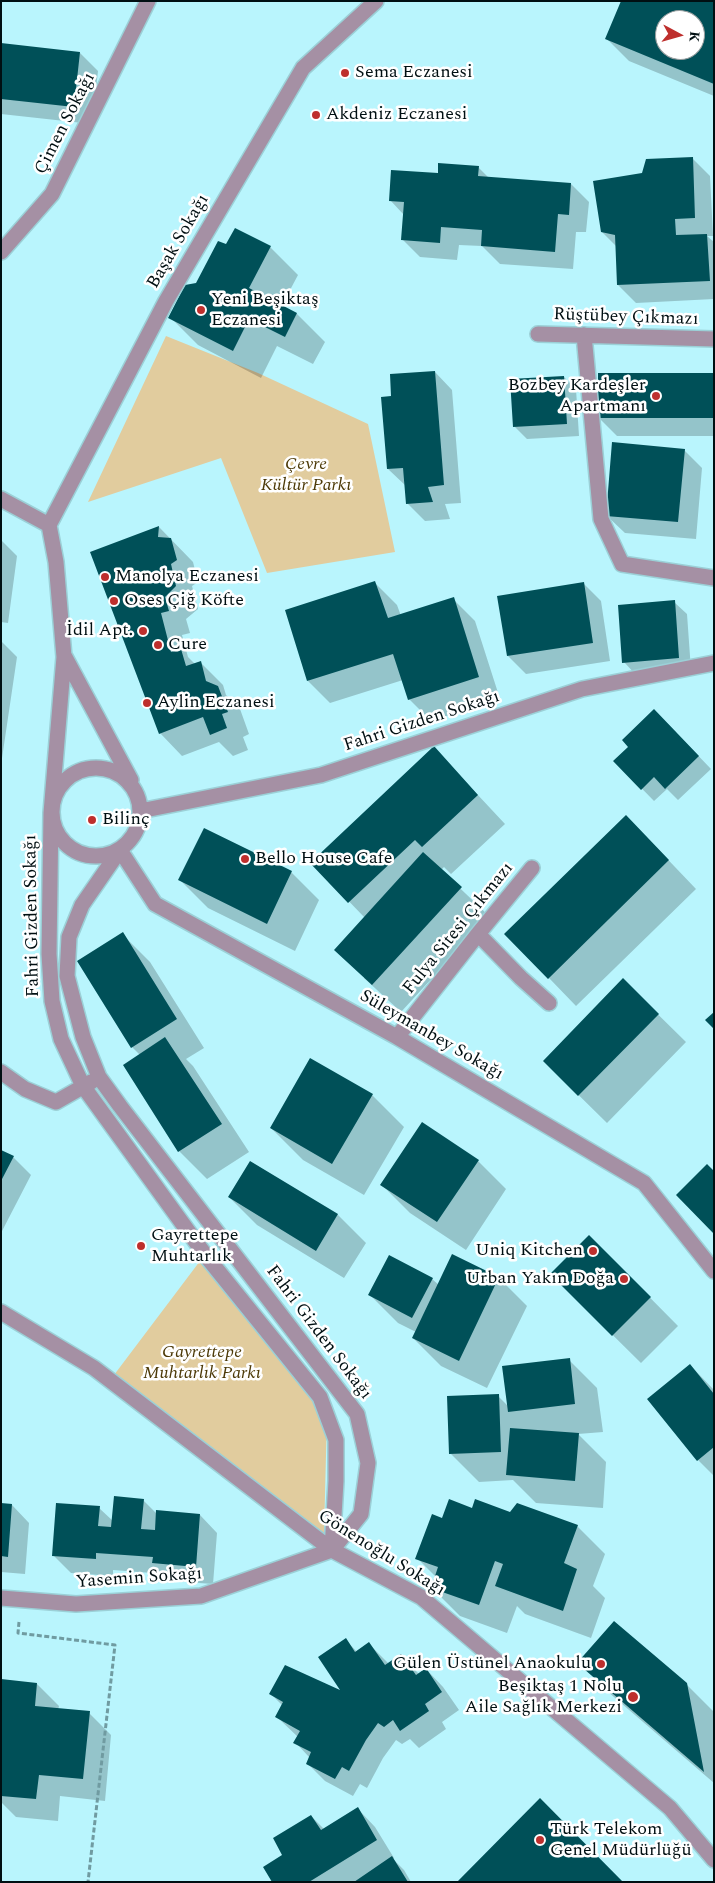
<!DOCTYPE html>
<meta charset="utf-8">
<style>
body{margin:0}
#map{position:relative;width:715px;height:1883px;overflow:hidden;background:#b9f5fd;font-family:Spectral,serif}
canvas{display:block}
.frame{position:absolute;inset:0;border:2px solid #000f12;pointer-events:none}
.north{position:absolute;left:655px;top:10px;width:50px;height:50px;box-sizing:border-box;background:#fff;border:1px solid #999fa0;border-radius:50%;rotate:96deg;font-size:14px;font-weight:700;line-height:20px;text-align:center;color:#000f12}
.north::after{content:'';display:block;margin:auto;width:18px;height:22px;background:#be2f2d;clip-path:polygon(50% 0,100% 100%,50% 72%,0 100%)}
</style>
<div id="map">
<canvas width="715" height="1883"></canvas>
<div class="frame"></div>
<div class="north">K</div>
</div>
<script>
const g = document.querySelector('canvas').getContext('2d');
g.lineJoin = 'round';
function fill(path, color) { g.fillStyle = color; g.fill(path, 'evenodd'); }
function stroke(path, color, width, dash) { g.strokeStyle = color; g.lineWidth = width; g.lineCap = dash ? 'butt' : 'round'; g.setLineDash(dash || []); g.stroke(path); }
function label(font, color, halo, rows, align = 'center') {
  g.font = font + ' Spectral,serif'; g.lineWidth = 5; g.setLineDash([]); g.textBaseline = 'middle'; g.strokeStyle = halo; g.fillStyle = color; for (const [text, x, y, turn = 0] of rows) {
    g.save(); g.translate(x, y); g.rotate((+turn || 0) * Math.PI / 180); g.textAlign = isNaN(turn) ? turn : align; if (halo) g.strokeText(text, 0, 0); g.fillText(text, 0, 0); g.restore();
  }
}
fill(new Path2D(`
 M166 336 258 373 368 424 395 552 267 573 221 458 88 502Z
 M200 1261 327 1416 324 1534 114 1375Z`), '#e1cc9e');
fill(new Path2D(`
 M714 1V96L629 61 607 39ZM665 20H695V50H665Z
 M1 44 80 53 98 71 92 124 1 114Z
 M692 158 710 176 713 236H707L714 242V299L636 303 618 285 617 247 602 232 643 174Z
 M478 167 489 178 571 184 589 202 586 232H576L573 269 500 264 482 246 459 245 457 260 420 257 402 239 404 215 390 200 439 175Z
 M226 246 270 247 298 275 281 307 297 314 325 342 313 364 277 346 261 378 198 345 170 317Z
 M435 372 452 390 461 503 445 504 450 519 425 521 407 503 406 486 388 469 393 397Z
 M714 374V436H617L599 418Z
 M564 377 576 389 579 436 527 439 515 427 512 380Z
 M684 450 702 468 696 539 625 533 607 516Z
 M159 527 193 562 198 582 192 586 198 609 186 619 190 633 182 635 188 657 195 664 201 663 223 685 226 695 240 709 249 734 243 737 248 750 233 756 219 742 182 756 160 733 92 552Z
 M1 540 17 556 8 623 1 622Z
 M375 583 397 605 401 616 453 599 475 621 500 699 431 721 409 699 403 680 330 703 308 681Z
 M583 583 601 601 610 661 526 674 508 656Z
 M674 602 687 614 691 670 636 675 624 662Z
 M1 641 17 657 1 765Z
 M667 723 711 769 678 800 667 789 654 801 615 761Z
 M434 748 505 824 451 874 444 867 441 870 489 916 401 1012 364 978 365 918 312 863Z
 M654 845 696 889 576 1006 549 978Z
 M291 872 319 900 295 951 208 908 180 880Z
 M122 934 150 962 204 1048 186 1059 193 1066 249 1152 207 1179 179 1151 140 1055 132 1047Z
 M623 980 686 1042 607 1123 544 1061Z
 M372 1095 404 1127 364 1195 303 1160 271 1128Z
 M1 1151 13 1157 31 1175 1 1233Z
 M478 1161 506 1189 466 1250 410 1213 382 1185Z
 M251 1162 338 1215 366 1243 344 1278 257 1225 229 1197Z
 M589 1236 678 1326 641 1363 551 1274Z
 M499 1278 527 1306 487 1388 441 1366 413 1338 416 1332 398 1323 370 1295 432 1279 439 1285Z
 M569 1360 597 1388 603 1432 578 1434 606 1462 603 1508 536 1503 513 1480 479 1482 451 1454 498 1396 508 1406Z
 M690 1365 714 1390V1476L698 1460Z
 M143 1500 157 1514 200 1515 217 1533 213 1584 171 1581 165 1574 113 1570V1576L71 1573 53 1555 99 1508 113 1521Z
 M1 1504 12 1505 29 1523 25 1574 1 1572Z
 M472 1509 511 1513 577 1526 605 1554 593 1586 605 1598 591 1638 525 1614 517 1606 507 1633 460 1616 432 1588 436 1577 417 1558 443 1519Z
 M346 1640 357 1652 369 1644 389 1664 401 1656 419 1674 426 1669 443 1687 459 1710 442 1722 446 1729 419 1748 410 1739 402 1744 396 1740 383 1758 367 1788 360 1784 353 1796 325 1781 307 1763 310 1758 295 1742 298 1737 277 1717 283 1706 271 1694 344 1693Z
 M579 1663 686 1684 714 1712V1783L607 1691Z
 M1 1680 37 1684 59 1706 58 1710 89 1713 111 1735 105 1801 60 1796 58 1821 16 1817 1 1802Z
 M358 1809 375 1827 394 1858 393 1859 404 1870 411 1882H274L284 1856 311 1816 324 1829Z`), '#0003');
fill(new Path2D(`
 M621 1H714V84L605 39ZM665 20H695V50H665Z
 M1 43 80 52 74 107 1 99Z
 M693 157 695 218 675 219 676 235 707 234 710 281 617 285 615 235 601 232 593 181 642 173 646 159Z
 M438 163 479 166 478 176 571 183 569 215 558 214 555 252 481 246 482 230 441 227 440 243 401 240 404 202 389 201 391 170 438 173Z
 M235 228 271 246 249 288 297 313 285 337 249 319 233 351 168 318 185 285 196 283 218 241 226 244Z
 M435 371 444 485 428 487 433 502 406 504 403 468 387 469 381 397 391 396 390 374Z
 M598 373H714V418H598Z
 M564 376 567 424 513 427 510 379Z
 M612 442 685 449 678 522 606 516Z
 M159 526 158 537 171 538 177 560 171 564 176 586 165 597 169 611 161 613 171 652 181 649 186 666 201 661 206 681 218 686 228 712 222 714 227 728 210 735 203 717 159 734 90 552Z
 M375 581 388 618 454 597 479 677 408 700 393 654 307 681 285 610Z
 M584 582 593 643 507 656 497 596Z
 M675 600 679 658 622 663 618 605Z
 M654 709 699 756 665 789 654 777 641 790 613 761 628 747 622 740Z
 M434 746 478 795 422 847 415 840 348 903 310 863Z
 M626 815 669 860 548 979 504 934Z
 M204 828 292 871 267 924 178 880Z
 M423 852 462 887 372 985 334 950Z
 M123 932 177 1019 131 1048 77 961Z
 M623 978 659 1014 578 1096 543 1061Z
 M714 1012V1029L705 1020Z
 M165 1037 222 1124 178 1152 123 1065Z
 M310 1058 373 1094 332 1164 270 1128Z
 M422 1122 479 1160 437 1222 380 1185Z
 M1 1150 14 1156 1 1181Z
 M250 1161 338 1214 316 1251 228 1197Z
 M707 1164 714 1171V1234L676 1195Z
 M589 1235 651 1297 612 1336 550 1274Z
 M452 1254 499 1277 459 1361 412 1338Z
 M389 1255 433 1278 412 1318 368 1295Z
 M570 1358 575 1404 508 1412 502 1366Z
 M690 1364 714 1394V1447L697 1461 647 1399Z
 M499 1394 501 1452 449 1454 447 1396Z
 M510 1428 579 1433 575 1481 506 1475Z
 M114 1496 144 1499 141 1529 155 1530 156 1510 200 1514 196 1567 152 1563 153 1557 96 1553V1559L52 1556 56 1503 100 1506 98 1526 111 1527Z
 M449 1499 472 1508 475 1499 510 1512 517 1503 578 1525 564 1563 577 1569 563 1611 495 1586 503 1564 495 1561 479 1605 431 1588 438 1567 415 1559 432 1514 442 1518Z
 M1 1503 12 1504 8 1557 1 1556Z
 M614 1621 687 1683 704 1772 577 1663Z
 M346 1638 355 1652 369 1642 385 1665 401 1654 416 1675 426 1668 442 1692 425 1704 429 1711 400 1731 393 1720 384 1727 378 1723 366 1740 349 1771 342 1767 335 1779 306 1764 311 1752 293 1743 300 1731 275 1717 283 1702 269 1694 285 1665 340 1690 318 1657Z
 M1 1679 37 1683 35 1706 90 1711 83 1779 39 1775 36 1799 1 1796Z
 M540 1798 623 1882H457Z
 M358 1807 377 1840 309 1882H272L263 1867 282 1855 273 1838 311 1815 321 1830Z
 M392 1856 408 1882H354Z`), '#005058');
const street = new Path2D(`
 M1 252 52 194 148 1
 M538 334 714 339
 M584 335 601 519 622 564 714 578
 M1 499 49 525 56 562 64 657 51 813 49 954 52 1001 61 1039 83 1086 206 1256 320 1397 336 1440V1481L332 1550
 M49 525 166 301 303 68 376 1
 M65 657 131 780
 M52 812a44 44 0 1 1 88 0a44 44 0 1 1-88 0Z
 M140 811 321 775 582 689 714 663
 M120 850 82 905 69 937 67 976 83 1037 99 1077 120 1106 357 1414 368 1463 361 1514 332 1550
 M120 850 155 904 397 1037 644 1183 714 1271
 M478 934 521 978 549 1003
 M397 1037 478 934 532 868
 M1 1072 25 1089 56 1102 91 1082
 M1 1312 94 1368 332 1550 421 1597 670 1808 714 1860
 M1 1598 76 1604 201 1596 332 1550`);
stroke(street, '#9bd0d7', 18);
stroke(new Path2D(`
 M19 1622 18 1633 115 1645 88 1882`), '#709ba1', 3, [5, 2.5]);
stroke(street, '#a590a4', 15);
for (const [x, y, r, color] of [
 [345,73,5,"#be2f2d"],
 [316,115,5,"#be2f2d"],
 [201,310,5,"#be2f2d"],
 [656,396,5,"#be2f2d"],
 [105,577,5,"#be2f2d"],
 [114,601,5,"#be2f2d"],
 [143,631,5,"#be2f2d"],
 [158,645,5,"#be2f2d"],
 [147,703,5,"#be2f2d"],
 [92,820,5,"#be2f2d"],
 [245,859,5,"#be2f2d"],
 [141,1246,5,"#be2f2d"],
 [593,1251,5,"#be2f2d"],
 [624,1279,5,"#be2f2d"],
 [601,1664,5,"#be2f2d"],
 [633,1697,6,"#be2f2d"],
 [540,1840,5,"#be2f2d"]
]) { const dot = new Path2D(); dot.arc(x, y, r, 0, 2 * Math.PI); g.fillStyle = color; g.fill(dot); stroke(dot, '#fff', 2); }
label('18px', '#000f12', '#fff', [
 ["Sema Eczanesi",355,73],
 ["Akdeniz Eczanesi",326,115],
 ["Yeni Beşiktaş",211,300],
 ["Eczanesi",211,321],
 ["Bozbey Kardeşler",646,386,"right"],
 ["Apartmanı",646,407,"right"],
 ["Manolya Eczanesi",115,577],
 ["Oses Çiğ Köfte",124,601],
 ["İdil Apt.",133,631,"right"],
 ["Cure",168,645],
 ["Aylin Eczanesi",157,703],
 ["Bilinç",102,820],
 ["Bello House Cafe",255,859],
 ["Gayrettepe",151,1236],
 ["Muhtarlık",151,1257],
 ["Uniq Kitchen",583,1251,"right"],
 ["Urban Yakın Doğa",614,1279,"right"],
 ["Gülen Üstünel Anaokulu",591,1664,"right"],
 ["Beşiktaş 1 Nolu",622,1687,"right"],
 ["Aile Sağlık Merkezi",622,1708,"right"],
 ["Türk Telekom",550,1830],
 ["Genel Müdürlüğü",550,1851]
], 'left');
label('18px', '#000f12', '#fff', [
 ["Çimen Sokağı",66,124,-63],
 ["Başak Sokağı",179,242,-60],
 ["Rüştübey Çıkmazı",626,318,2],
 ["Fahri Gizden Sokağı",422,722,-18],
 ["Fahri Gizden Sokağı",33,916,-91],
 ["Fulya Sitesi Çıkmazı",459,929,-51],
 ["Süleymanbey Sokağı",431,1036,30],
 ["Fahri Gizden Sokağı",318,1333,53],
 ["Gönenoğlu Sokağı",381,1554,32],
 ["Yasemin Sokağı",139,1579,-4]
]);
label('italic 18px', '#4d3a08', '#fff', [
 ["Çevre",306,465],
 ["Kültür Parkı",306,486],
 ["Gayrettepe",202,1353],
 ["Muhtarlık Parkı",202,1374]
]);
</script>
